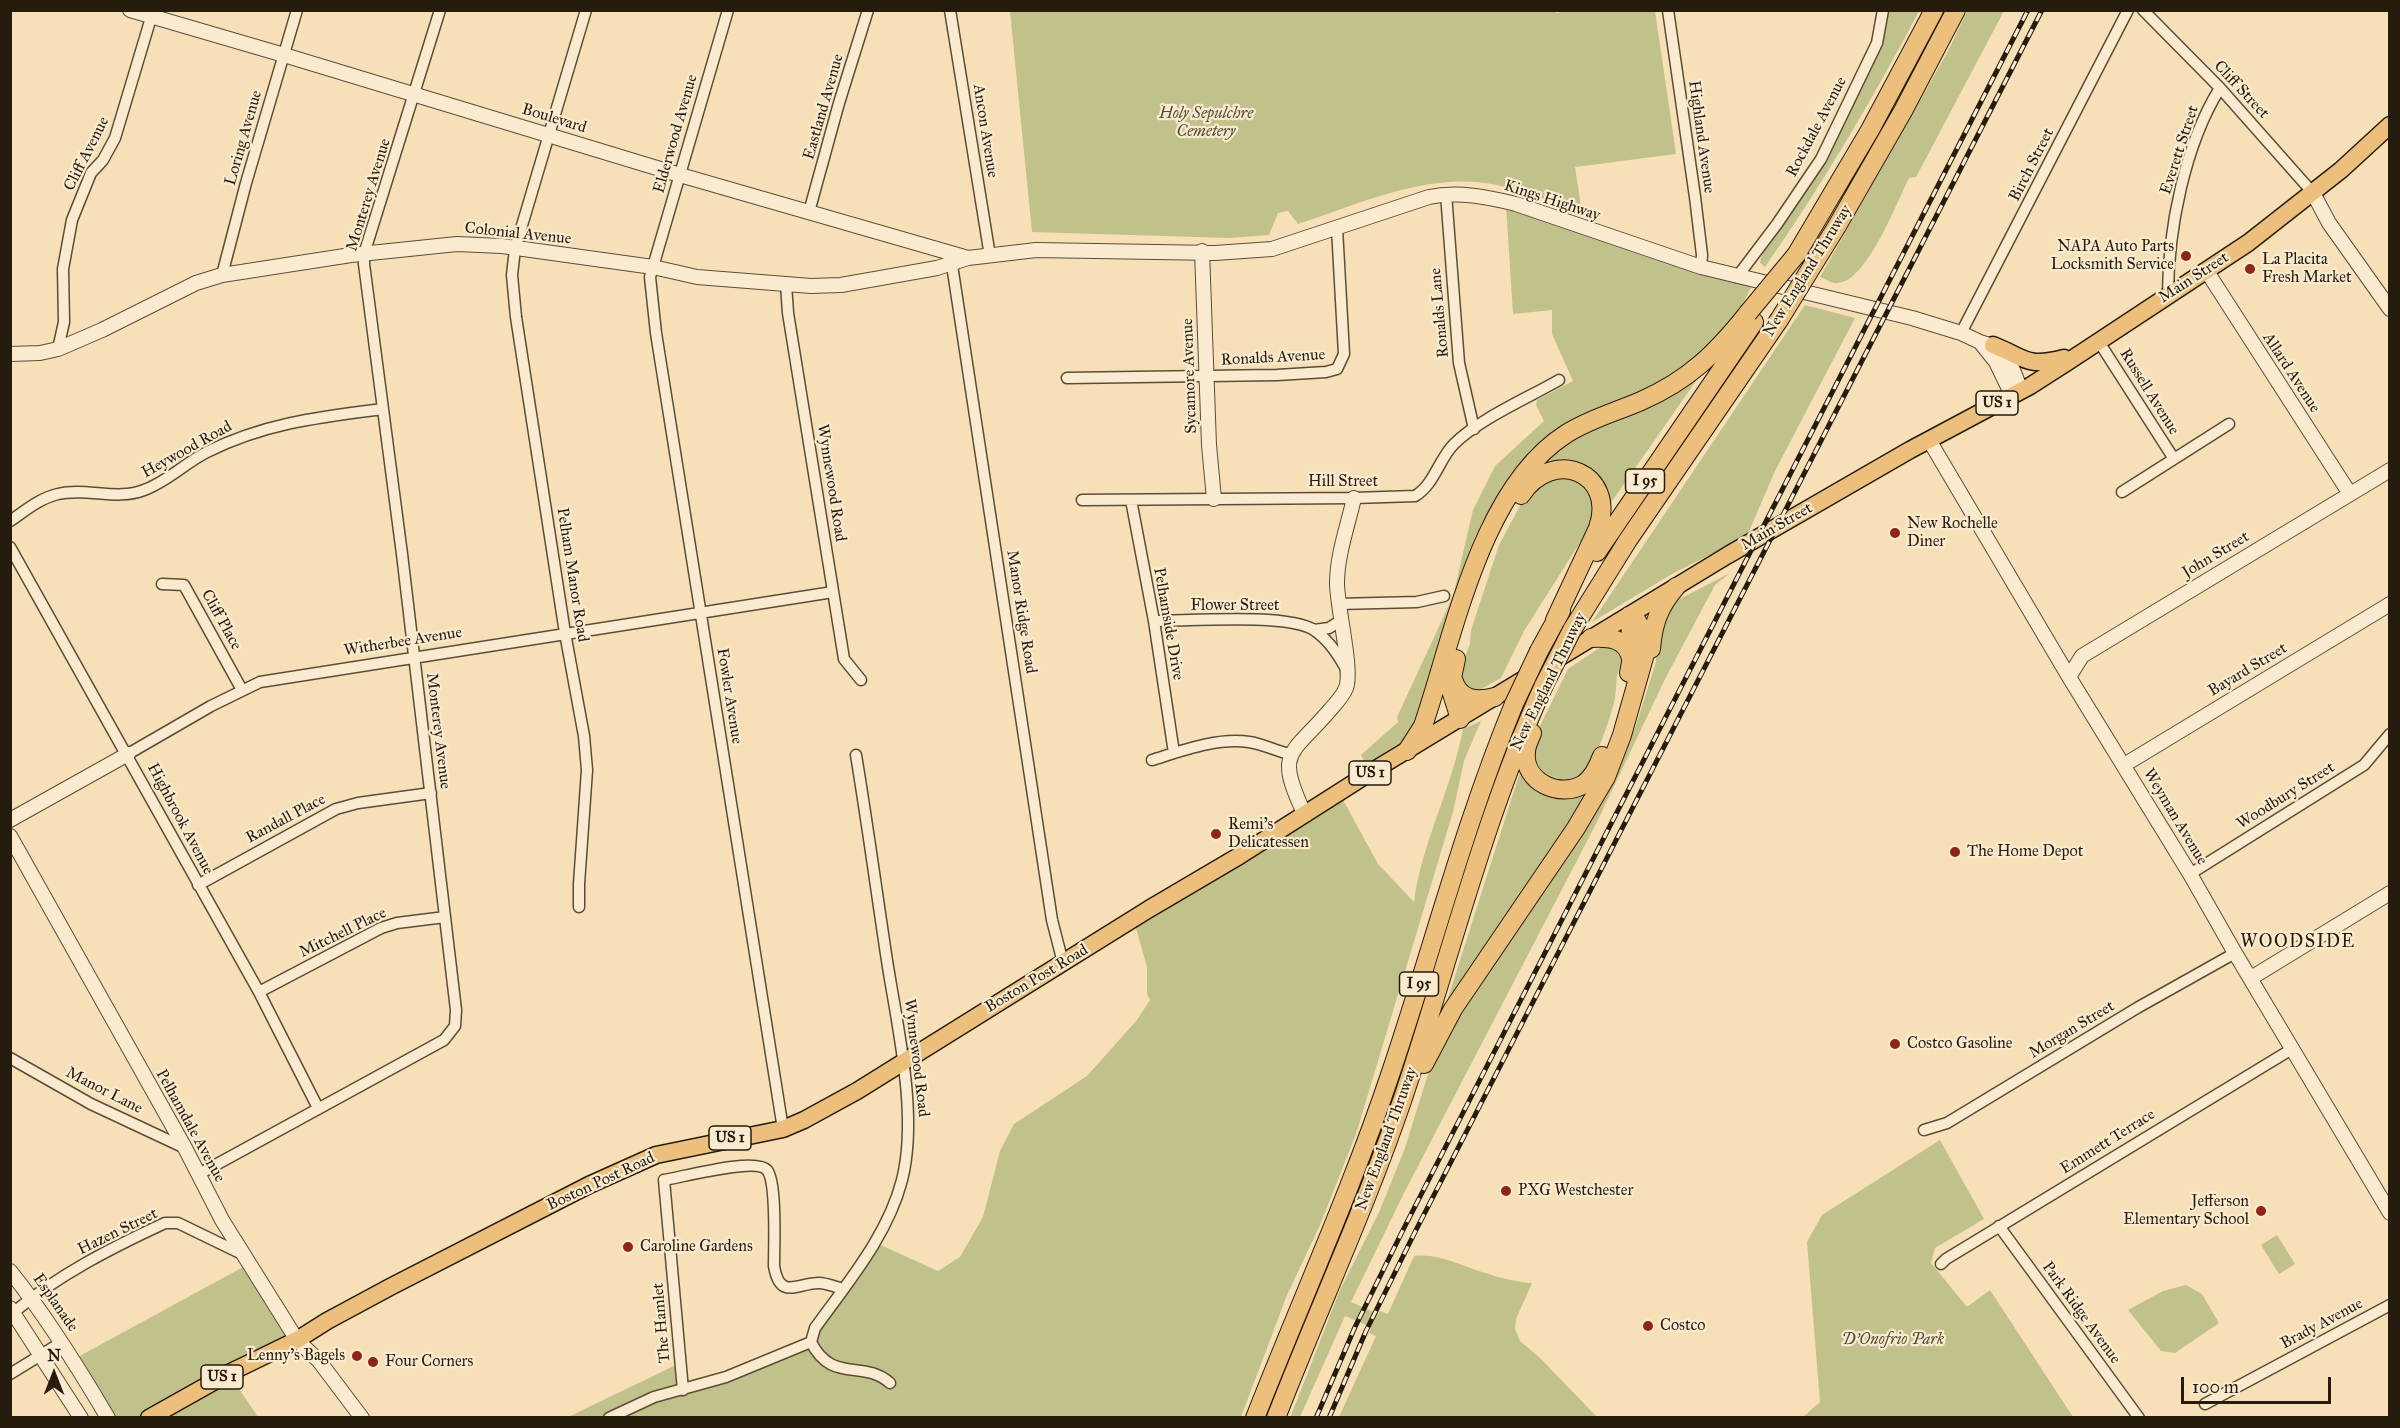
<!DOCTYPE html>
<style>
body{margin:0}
#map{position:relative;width:2400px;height:1428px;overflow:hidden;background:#f7e0b7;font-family:"IM FELL Great Primer",serif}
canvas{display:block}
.frame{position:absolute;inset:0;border:12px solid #261c0e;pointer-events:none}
.north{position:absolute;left:24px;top:1344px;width:60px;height:60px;-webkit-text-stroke:4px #faebd0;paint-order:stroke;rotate:0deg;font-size:16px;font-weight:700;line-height:24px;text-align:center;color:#261c0e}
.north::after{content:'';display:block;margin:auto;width:21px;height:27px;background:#261c0e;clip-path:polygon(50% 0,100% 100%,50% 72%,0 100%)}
.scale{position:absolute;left:2181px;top:1377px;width:150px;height:27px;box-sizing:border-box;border:3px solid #261c0e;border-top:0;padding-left:8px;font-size:18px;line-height:21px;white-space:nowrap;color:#261c0e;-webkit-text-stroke:4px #faebd0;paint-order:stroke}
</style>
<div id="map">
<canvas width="2400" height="1428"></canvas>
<div class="frame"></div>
<div class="north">N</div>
<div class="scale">100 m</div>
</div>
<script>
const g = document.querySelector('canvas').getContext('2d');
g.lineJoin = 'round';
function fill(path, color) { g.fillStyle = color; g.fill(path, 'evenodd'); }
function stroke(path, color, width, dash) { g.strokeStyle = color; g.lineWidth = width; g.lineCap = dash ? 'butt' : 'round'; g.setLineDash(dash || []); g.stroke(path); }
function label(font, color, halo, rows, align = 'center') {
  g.font = font + ' "IM FELL Great Primer",serif'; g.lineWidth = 4.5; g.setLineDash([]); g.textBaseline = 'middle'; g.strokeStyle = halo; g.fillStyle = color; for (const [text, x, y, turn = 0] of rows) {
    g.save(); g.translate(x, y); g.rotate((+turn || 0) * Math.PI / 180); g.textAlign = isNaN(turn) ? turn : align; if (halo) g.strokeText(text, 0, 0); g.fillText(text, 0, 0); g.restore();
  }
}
fill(new Path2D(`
 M1555 11 1556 13 1573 10 1655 11 1676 154 1575 167 1582 213C1548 201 1513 185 1476 182 1417 177 1353 206 1298 224L1288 211 1278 213 1269 235 1229 238 1032 232 1010 11Z
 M1885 11H1919C1873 99 1822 185 1765 267L1760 263C1761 252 1771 246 1773 234L1835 136 1871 68Z
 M1967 11H2004L1916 177 1909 178C1897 202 1867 281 1838 283 1832 284 1826 279 1820 277L1948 51Z
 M1506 205 1751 285V288L1727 333 1686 371 1633 398 1574 419 1533 448 1504 488 1479 533 1466 567 1412 735 1366 764 1361 755 1398 722 1397 717 1449 605 1454 592 1473 510 1495 466 1544 421 1536 405 1537 400 1573 381 1552 334V310L1513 314Z
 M1805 305 1855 318 1775 471 1747 536 1672 574 1592 622Z
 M1694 378 1696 381 1610 504 1608 502 1604 484 1588 468 1533 470 1582 427Z
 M1560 477C1565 478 1574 478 1579 481 1596 489 1595 510 1591 525L1524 631 1501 678 1474 693 1465 691 1459 672 1470 644 1471 630 1499 545 1521 504 1537 483Z
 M1730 573 1715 585 1665 679 1597 822 1404 1193 1351 1302 1378 1314 1380 1311 1388 1314 1414 1256C1438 1253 1460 1265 1482 1272 1497 1277 1516 1282 1532 1283L1516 1319 1515 1329 1520 1341 1540 1358 1597 1417H1339L1376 1336 1369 1333 1371 1327 1345 1316 1300 1417 1290 1418 1340 1290 1380 1210 1405 1148 1433 1058 1453 1021 1610 786 1636 725 1656 662 1657 633 1670 604Z
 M1604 645C1610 646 1616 647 1619 653 1623 661 1619 668 1617 676 1616 685 1616 694 1614 703 1609 721 1594 768 1579 777 1565 785 1548 776 1537 768L1534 750 1538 730 1568 669Z
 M1481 721 1464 761 1453 812 1356 1134 1320 1225 1287 1295 1241 1417 566 1418 678 1364 683 1393 813 1341 821 1326 876 1243 938 1271 960 1257 983 1217 1000 1151 1014 1124 1087 1076 1137 1020 1150 1000 1147 994V967L1134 921 1342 798 1378 864 1414 902C1422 842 1452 788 1463 729Z
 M1521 769 1529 780 1593 789 1450 1002 1447 1001Z
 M1940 1140 1984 1219 1935 1248 1931 1263 1967 1307 1990 1290 2073 1417H1803L1820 1402 1807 1242 1822 1215Z
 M2277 1235 2295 1264 2279 1274 2261 1245Z
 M245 1266 297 1340 231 1377 258 1417H111L76 1358Z
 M2186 1285 2202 1294 2219 1323 2175 1353 2161 1351 2128 1310 2163 1291Z`), '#c1c18c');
const minor = new Path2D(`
 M728 10 650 277 656 333 783 1129
 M950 10 990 256
 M1668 10 1695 197 1702 255 1701 267
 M2143 10 2220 88 2313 193
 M1446 194 1459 363 1474 429
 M809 212 839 103 868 10
 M952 265 1052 920 1062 959 1066 961
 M222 275 246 183 297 10
 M1737 277 1777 224 1821 159 1877 43 1883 10
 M786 284 788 313 844 659 861 680
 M2168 295C2168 229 2185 144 2220 88
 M1961 333 2128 10
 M2099 342 2174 459
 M58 349 64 322 63 269 72 220 91 173 103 160 115 138 153 11
 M1067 378 1277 375 1326 372 1337 369 1344 354 1337 228
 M2122 492 2229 424
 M1082 500 1354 498 1415 496C1434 485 1439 459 1454 444 1479 419 1528 398 1559 380
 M1131 500 1154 621 1174 753
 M10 521C25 511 40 498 58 494 85 487 118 501 144 490 167 482 185 463 207 452 265 423 320 417 383 409
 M10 547 259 992 318 1108
 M162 584 184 585 242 690
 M1338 604 1417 602 1444 596
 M1154 621C1189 621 1288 613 1314 630 1329 640 1338 654 1346 669
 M1314 630 1329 628 1340 621
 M128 754 211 706 260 682 833 592
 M1152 760C1181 751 1218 737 1249 742 1263 744 1276 751 1290 754
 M2190 874 2364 765 2390 734
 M198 885 336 809 358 803 431 793
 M579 907V884L587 770 584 736 565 633 516 317 512 275 515 249 586 10
 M259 992 381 928 397 923 445 917
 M10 1058 91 1104 185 1148
 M1924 1130 1947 1123 2137 1008 2235 953
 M199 1174 444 1040 455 1026 456 1010 402 554 364 264V254L440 10
 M1999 1226 2139 1418
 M1941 1264 1946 1259 2292 1049
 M14 1312C58 1275 113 1247 165 1223H178L242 1254
 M811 1342 815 1328C848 1282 888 1235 902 1180 919 1113 896 1022 886 954 876 888 867 821 856 755
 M811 1342C832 1384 863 1359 890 1383
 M10 1374 62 1342
 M683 1390 664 1180C683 1177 756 1157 767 1170 777 1182 774 1247 774 1266 780 1301 797 1283 819 1283 826 1283 836 1287 843 1289
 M2205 1404 2390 1305
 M609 1418 654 1397 726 1377 811 1342`);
const tertiary = new Path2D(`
 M130 10 284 55 680 175 968 258
 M2313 193 2329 223 2390 309
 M1202 251 1209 445 1214 499
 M2206 270 2350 494
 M10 354 40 353 58 349 102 330 196 283 222 275 351 255 457 244 502 246 653 267 697 277 811 286 841 285 937 268 968 258 1036 250 1215 253 1272 249 1429 197C1458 191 1488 197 1516 204L1701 267 1912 318 1961 333 1980 342 1996 362 2009 389 2014 393 2018 383C2010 360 2005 348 1980 342
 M1929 440 2069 677 2190 874 2235 953 2390 1213
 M2069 677 2082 656 2390 470
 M2124 765 2390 604
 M1305 815C1274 750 1291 756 1330 710 1336 703 1343 696 1346 688 1353 671 1337 607 1337 583 1337 555 1348 525 1354 498
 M10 820 128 754
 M10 836 185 1148 222 1220 297 1340 319 1361 362 1418
 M2251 978 2390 893
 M10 1271C47 1317 78 1367 108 1418
 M10 1308 81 1418`);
const primary = new Path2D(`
 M1993 345C2026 358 2026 368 2064 358
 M149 1418 231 1372 297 1340 327 1321 392 1286 589 1185 656 1155 783 1129 804 1120 857 1091 1149 909 1239 856 1371 772 1728 555 1910 450 2030 386 2066 363 2248 243 2341 170 2390 125`);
const motorway = new Path2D(`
 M1837 226 1903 111 1956 10
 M1796 255 1870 130 1934 10
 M1521 495C1553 446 1617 473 1598 528L1555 620
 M1597 552 1754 322
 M1629 616 1633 651 1629 673
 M1572 630 1628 540 1779 320
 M1591 638C1609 637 1627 638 1631 659
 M1651 649C1653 624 1659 606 1676 587
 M1539 651 1561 611
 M1456 659 1450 687 1460 719
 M1453 679C1459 700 1476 702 1495 697
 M1532 733C1530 739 1526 745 1526 752 1523 782 1560 799 1584 784 1593 777 1598 767 1602 756
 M1407 751 1423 726C1454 635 1481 488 1566 434 1589 419 1616 412 1641 401 1689 380 1716 353 1748 313
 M1424 1064 1453 1009 1576 828 1606 777 1622 735 1645 654 1642 630 1637 621 1629 616
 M1255 1418C1300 1303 1351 1191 1390 1075 1432 951 1464 825 1514 704
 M1276 1418C1317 1312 1365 1209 1402 1101 1449 962 1483 819 1544 685`);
stroke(minor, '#5a4d38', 13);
stroke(tertiary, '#5a4d38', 16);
stroke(primary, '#261c0e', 19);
stroke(motorway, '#261c0e', 20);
stroke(minor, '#faebd0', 10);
stroke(tertiary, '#faebd0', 14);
stroke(primary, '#ecc07c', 16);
stroke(motorway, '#ecc07c', 18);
const rail = new Path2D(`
 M1316 1418 1355 1327 1405 1226 2028 10
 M1329 1418 1366 1331 1416 1230 2042 10`);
stroke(rail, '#261c0e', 5);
stroke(rail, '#faebd0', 3, [9]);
const motorwayBridge = new Path2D(`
 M1748 313 1796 255
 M1779 320 1837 226
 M1544 685 1572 630
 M1514 704 1539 651`);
stroke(motorwayBridge, '#261c0e', 20, []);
stroke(motorwayBridge, '#ecc07c', 18);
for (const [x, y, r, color] of [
 [2186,256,6,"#8f2418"],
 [2250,269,6,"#8f2418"],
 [1895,533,6,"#8f2418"],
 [1216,834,6,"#8f2418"],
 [1955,852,6,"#8f2418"],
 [1895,1044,6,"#8f2418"],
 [1506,1191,6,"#8f2418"],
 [2261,1211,6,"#8f2418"],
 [628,1247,6,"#8f2418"],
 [1648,1326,6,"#8f2418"],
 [357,1356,6,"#8f2418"],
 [373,1362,6,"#8f2418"]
]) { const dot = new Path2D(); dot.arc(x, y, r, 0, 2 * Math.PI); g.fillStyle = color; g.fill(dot); stroke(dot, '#faebd0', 2); }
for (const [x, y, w] of [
 [1997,403,42],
 [1645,481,39],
 [1370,773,42],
 [1419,984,39],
 [730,1138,42],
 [222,1377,42]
]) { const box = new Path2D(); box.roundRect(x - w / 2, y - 12, w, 24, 4.5); g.fillStyle = '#faebd0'; g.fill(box); stroke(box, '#261c0e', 1.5); }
label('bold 15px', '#261c0e', null, [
 ["US 1",1997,403],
 ["I 95",1645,481],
 ["US 1",1370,773],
 ["I 95",1419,984],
 ["US 1",730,1138],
 ["US 1",222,1377]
]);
label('16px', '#261c0e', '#faebd0', [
 ["Cliff Street",2241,90,47],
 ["Eastland Avenue",824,107,-74],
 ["Boulevard",554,119,17],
 ["Rockdale Avenue",1817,127,-62],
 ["Ancon Avenue",985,131,81],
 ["Elderwood Avenue",676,134,-74],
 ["Highland Avenue",1701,137,82],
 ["Loring Avenue",244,138,-74],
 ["Everett Street",2180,150,-72],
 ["Cliff Avenue",87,154,-63],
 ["Birch Street",2032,165,-63],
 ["Monterey Avenue",369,195,-73],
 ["Kings Highway",1552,201,18],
 ["Colonial Avenue",518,234,6],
 ["New England Thruway",1808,271,-58],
 ["Main Street",2194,278,-33],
 ["Ronalds Lane",1440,313,-95],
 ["Ronalds Avenue",1273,358,-3],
 ["Allard Avenue",2291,373,57],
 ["Sycamore Avenue",1190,376,-92],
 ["Russell Avenue",2149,392,58],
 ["Heywood Road",187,450,-29],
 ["Hill Street",1343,482],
 ["Wynnewood Road",831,483,81],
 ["Main Street",1777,527,-30],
 ["John Street",2216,555,-31],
 ["Pelham Manor Road",572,575,81],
 ["Flower Street",1235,606],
 ["Manor Ridge Road",1021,612,81],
 ["Cliff Place",221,620,61],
 ["Pelhamside Drive",1168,624,80],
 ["Witherbee Avenue",403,642,-9],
 ["Bayard Street",2248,670,-31],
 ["New England Thruway",1549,682,-64],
 ["Fowler Avenue",729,696,81],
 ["Monterey Avenue",438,731,83],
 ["Woodbury Street",2286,796,-32],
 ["Weyman Avenue",2175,817,59],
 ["Highbrook Avenue",180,819,62],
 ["Randall Place",286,819,-28],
 ["Mitchell Place",343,933,-26],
 ["Boston Post Road",1037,979,-31],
 ["Morgan Street",2072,1030,-31],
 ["Wynnewood Road",916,1058,83],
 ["Manor Lane",104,1091,27],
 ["Pelhamdale Avenue",190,1126,61],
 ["New England Thruway",1387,1139,-70],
 ["Emmett Terrace",2108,1142,-32],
 ["Boston Post Road",601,1182,-25],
 ["Hazen Street",118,1232,-26],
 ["Esplanade",55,1303,55],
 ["Park Ridge Avenue",2081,1313,54],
 ["The Hamlet",662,1323,-95],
 ["Brady Avenue",2322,1324,-28]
]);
label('italic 16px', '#544e34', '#faebd0', [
 ["Holy Sepulchre",1206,114],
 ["Cemetery",1206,132],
 ["D'Onofrio Park",1893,1340]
]);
label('16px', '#261c0e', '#faebd0', [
 ["NAPA Auto Parts",2174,247,"right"],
 ["Locksmith Service",2174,265,"right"],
 ["La Placita",2262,260],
 ["Fresh Market",2262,278],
 ["New Rochelle",1907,524],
 ["Diner",1907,542],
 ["Remi's",1228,825],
 ["Delicatessen",1228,843],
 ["The Home Depot",1967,852],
 ["Costco Gasoline",1907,1044],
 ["PXG Westchester",1518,1191],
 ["Jefferson",2249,1202,"right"],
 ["Elementary School",2249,1220,"right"],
 ["Caroline Gardens",640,1247],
 ["Costco",1660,1326],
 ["Lenny's Bagels",345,1356,"right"],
 ["Four Corners",385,1362]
], 'left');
g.letterSpacing = '1.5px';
label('18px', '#261c0e', '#faebd0', [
 ["WOODSIDE",2298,943]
]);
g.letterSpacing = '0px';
</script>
